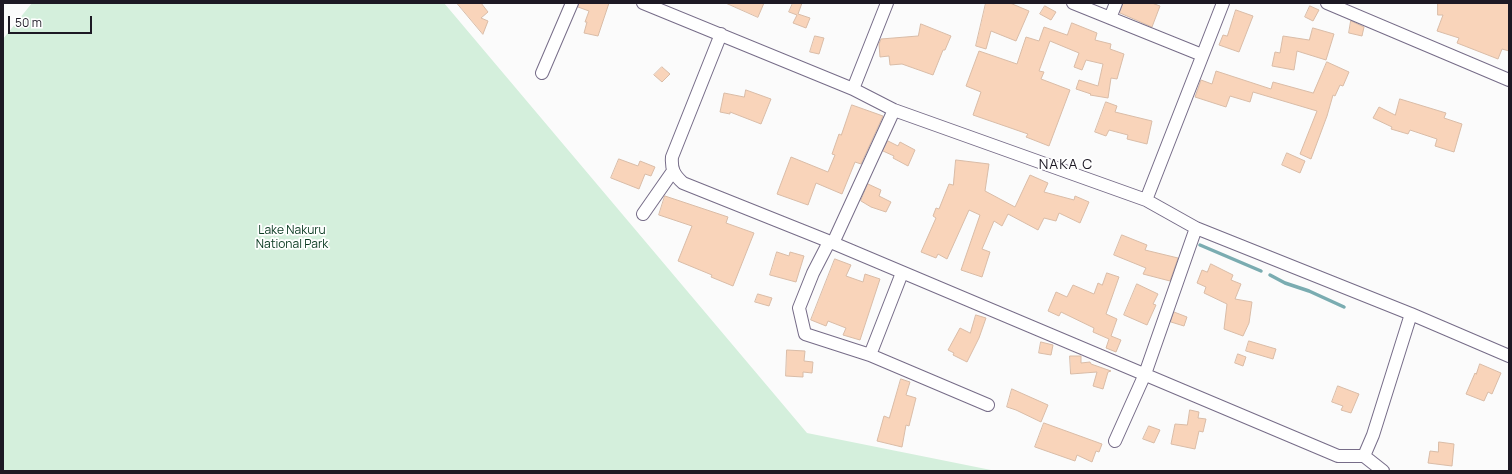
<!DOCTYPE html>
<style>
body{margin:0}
#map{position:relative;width:1512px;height:474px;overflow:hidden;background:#fbfbfb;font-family:Manrope,sans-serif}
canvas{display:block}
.frame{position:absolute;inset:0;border:4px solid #1d1924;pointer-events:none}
.scale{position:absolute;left:8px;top:16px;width:84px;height:18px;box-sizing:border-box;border:2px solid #1d1924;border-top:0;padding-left:5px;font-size:12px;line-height:14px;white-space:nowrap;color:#1d1924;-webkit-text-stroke:3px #fff;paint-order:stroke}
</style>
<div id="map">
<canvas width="1512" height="474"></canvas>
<div class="frame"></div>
<div class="scale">50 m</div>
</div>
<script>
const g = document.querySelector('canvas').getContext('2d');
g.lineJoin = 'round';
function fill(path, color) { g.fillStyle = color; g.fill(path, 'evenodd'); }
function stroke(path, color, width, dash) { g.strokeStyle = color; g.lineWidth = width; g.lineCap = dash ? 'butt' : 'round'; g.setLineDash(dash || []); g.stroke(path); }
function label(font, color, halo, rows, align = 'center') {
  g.font = font + ' Manrope,sans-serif'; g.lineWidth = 3.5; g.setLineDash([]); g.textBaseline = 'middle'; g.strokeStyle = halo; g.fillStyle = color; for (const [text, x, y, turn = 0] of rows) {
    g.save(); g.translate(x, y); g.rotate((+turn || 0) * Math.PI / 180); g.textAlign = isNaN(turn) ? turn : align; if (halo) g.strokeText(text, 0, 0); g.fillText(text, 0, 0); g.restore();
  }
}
fill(new Path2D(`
 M32 3H444L807 433 996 471H3V39Z`), '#d4efdc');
stroke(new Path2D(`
 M1200 245 1261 271
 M1270 275 1285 283 1309 291 1344 307`), '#7aacb1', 3.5);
const building = new Path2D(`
 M457 3H481L488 12 481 18 488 21 483 34Z
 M579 3H609L598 36 584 33 587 22H585L589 11 578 7Z
 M726 3H764L758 17Z
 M793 3H802L798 14 810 18 806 28 793 23 797 15 789 12Z
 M986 3H1010L1029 11 1016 41 991 31 986 49 976 46Z
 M1123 3H1152L1160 6 1152 27 1120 13Z
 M1438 3H1509V51L1502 49 1498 59 1457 43 1459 38 1437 31 1443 15H1438Z
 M1045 6 1056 12 1051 20 1040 14Z
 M1310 6 1319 10 1313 21 1305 17Z
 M1236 10 1253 16 1239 52 1219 45 1223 35 1227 36Z
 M1351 21 1364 27 1362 36 1349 33Z
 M1072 23 1097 33 1095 40 1111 44 1110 49 1124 54 1117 79 1111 78 1108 98 1090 95 1091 94 1076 89 1079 80 1098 86 1103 64 1086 60 1082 70 1074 67 1079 53 1050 41 1039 71 1044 72 1041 79 1070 90 1049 146 1026 137 1028 134 973 115 981 92 966 86 979 51 1017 64 1026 37 1039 41 1044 27 1067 35Z
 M921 24 951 36 945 50H943L933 75 902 64 890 65 889 56 880 57 879 44 881 39 918 36Z
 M1313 28 1334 34 1326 60 1297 51 1294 70 1272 66 1275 52 1280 53 1283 36 1309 40Z
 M815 36 824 38 819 54 810 52Z
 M1327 62 1349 72 1343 86 1340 85 1335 96 1333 95 1327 116 1311 159 1300 154 1317 111 1253 92 1250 102 1230 96 1226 107 1195 97 1201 80 1212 84 1216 71 1271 89 1273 82 1313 93Z
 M662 67 670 74 662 82 654 75Z
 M746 90 771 99 761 124 730 112V114L720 112 724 93 744 97Z
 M1400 99 1446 113 1444 118 1462 124 1454 152 1435 146 1437 139 1410 130 1408 134 1391 129 1392 127 1373 118 1379 107 1395 115Z
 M1106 102 1117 106 1115 112 1152 121 1147 144 1127 139 1128 135 1109 130 1106 136 1095 132Z
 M852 105 883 116 861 164 855 162 842 194 816 183 808 205 777 194 791 157 828 172 835 155 832 154 839 134 841 135Z
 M888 141 898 146 900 142 915 150 908 166 893 158 894 156 883 151Z
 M1287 153 1305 161 1300 173 1282 165Z
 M619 159 638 166 640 161 655 167 651 176 645 174 639 189 611 178Z
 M956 160 989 164 985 191 1015 207 1030 175 1048 183 1044 192 1074 200 1075 196 1089 202 1080 223 1059 213 1056 221 1044 218 1038 230 1008 214 1002 226 994 221 982 249 990 252 982 277 961 270 980 215 969 210 947 259 938 254 936 258 921 252 936 218 933 216 936 208 939 209 949 184 953 185Z
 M868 184 881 190 879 196 891 202 886 212 871 207 861 201Z
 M665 196 728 217 726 223 754 233 733 286 711 277 712 275 678 261 692 226 659 215Z
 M1122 235 1147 245 1145 250 1178 258 1170 281 1143 274 1146 268 1114 255Z
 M777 252 789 256 790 252 804 256 796 282 770 275Z
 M835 259 851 265 846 276 863 282 865 274 880 279 860 340 843 335 846 328 828 321 826 326 811 320Z
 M1211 264 1233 275 1231 280 1241 284 1235 299 1252 302 1249 323 1243 336 1224 329 1227 304 1204 293 1206 287 1197 283 1202 270 1207 272Z
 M1107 273 1119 277 1106 314 1117 319 1111 336 1121 340 1116 352 1106 348 1109 339 1093 332 1094 328 1061 312 1059 316 1048 311 1056 292 1067 297 1073 285 1094 294 1098 283 1102 285Z
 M1137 284 1158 294 1153 304 1156 305 1147 325 1124 315Z
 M758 294 772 298 769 306 755 302Z
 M1174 312 1187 317 1184 326 1171 322Z
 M976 315 986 318 979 338 967 362 953 355 954 353 948 350 960 328 970 333Z
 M1249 341 1276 349 1273 359 1246 351Z
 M1041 342 1053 345 1051 355 1039 353Z
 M787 350 805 351 804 361 813 362 812 373 803 372V377L786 376Z
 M1238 354 1246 357 1243 366 1235 363Z
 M1070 356H1081V363L1090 362 1091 364 1111 371 1108 372 1103 389 1093 386 1097 372 1071 374Z
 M1480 364 1501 373 1492 394 1488 392 1484 401 1466 394 1475 373 1476 374Z
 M901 379 910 382 906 395 916 398 909 426 906 425 902 447 877 441 884 416 889 418Z
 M1338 386 1359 394 1351 413 1341 410 1343 406 1332 402Z
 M1012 389 1048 405 1041 422 1016 410 1007 407Z
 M1190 410 1199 412 1198 418 1206 419 1203 432 1199 431 1195 449 1171 444 1175 424 1187 425Z
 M1044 423 1102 444 1099 452 1096 451 1092 462 1077 455 1075 461 1035 447Z
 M1149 426 1160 430 1154 443 1143 439Z
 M1439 442 1454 444 1452 466 1428 463 1430 451 1438 452Z`);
fill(building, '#f9d4ba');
stroke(building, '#d9bca7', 1);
const minor = new Path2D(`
 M643 3 853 89 894 110 1146 200 1196 228 1145 374 1115 441
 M1073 3 1202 55
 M1327 3 1509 80
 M1110 18 1116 3
 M721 34 672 157C671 169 674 175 683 183L833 243 1338 456H1364L1373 435 1411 314
 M542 73 572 3
 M853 89 887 3
 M1146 200 1223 3
 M643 214 673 171
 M1196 228 1411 314 1509 356
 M829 242 813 273 799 308 805 334 870 355 988 405
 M833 243 894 110
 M870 355 902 273
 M1364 456 1383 471`);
stroke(minor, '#766c88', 14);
stroke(minor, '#fff', 12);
label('12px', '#093920', '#fff', [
 ["Lake Nakuru",292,231],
 ["National Park",292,245]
]);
g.letterSpacing = '1px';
label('14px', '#1d1924', '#fff', [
 ["NAKA C",1066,165]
]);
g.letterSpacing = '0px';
</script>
